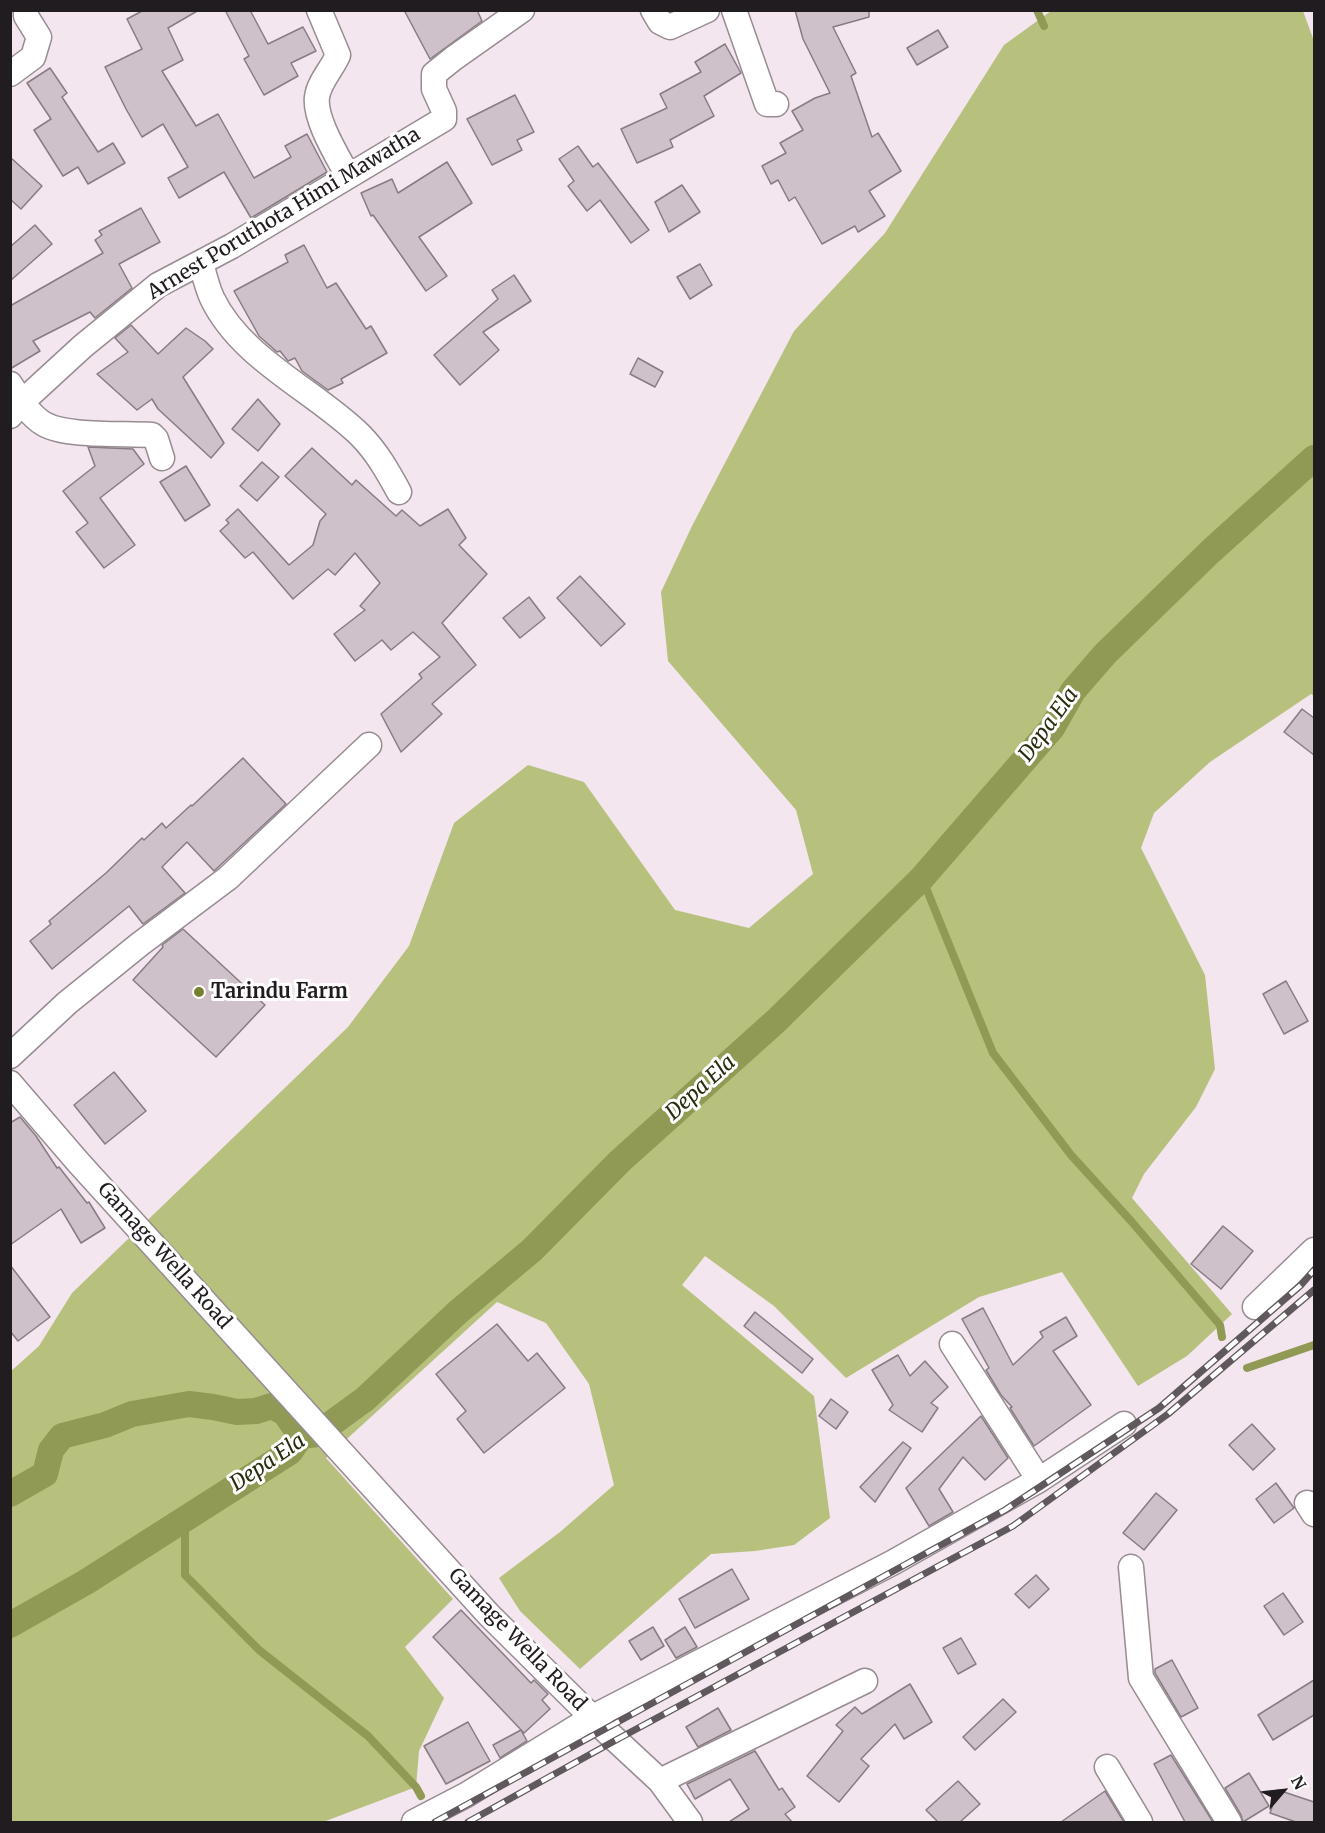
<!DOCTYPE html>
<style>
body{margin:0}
#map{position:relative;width:1325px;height:1833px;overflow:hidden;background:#f3e6ee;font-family:Merriweather,serif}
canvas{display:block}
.frame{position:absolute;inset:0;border:12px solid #211c1f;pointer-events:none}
.north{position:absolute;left:1253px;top:1761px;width:60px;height:60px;-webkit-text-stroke:4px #fff;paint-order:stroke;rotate:62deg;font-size:16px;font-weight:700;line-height:24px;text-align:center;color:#211c1f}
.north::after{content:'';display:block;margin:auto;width:21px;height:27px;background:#211c1f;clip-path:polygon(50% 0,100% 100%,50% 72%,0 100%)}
</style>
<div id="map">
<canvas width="1325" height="1833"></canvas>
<div class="frame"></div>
<div class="north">N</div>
</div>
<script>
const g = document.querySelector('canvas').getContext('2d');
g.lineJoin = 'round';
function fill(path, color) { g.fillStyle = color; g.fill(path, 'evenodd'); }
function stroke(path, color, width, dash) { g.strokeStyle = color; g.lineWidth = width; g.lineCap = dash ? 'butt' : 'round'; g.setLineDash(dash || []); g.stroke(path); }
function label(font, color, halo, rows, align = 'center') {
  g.font = font + ' Merriweather,serif'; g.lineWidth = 6; g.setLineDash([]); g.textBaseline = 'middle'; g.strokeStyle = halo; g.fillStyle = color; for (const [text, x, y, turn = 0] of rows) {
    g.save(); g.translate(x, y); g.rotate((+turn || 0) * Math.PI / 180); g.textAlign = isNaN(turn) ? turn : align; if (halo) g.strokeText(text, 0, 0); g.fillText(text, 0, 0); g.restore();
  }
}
fill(new Path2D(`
 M1051 11H1303L1314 41V696L1311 694 1210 762 1154 813 1141 848 1205 975 1215 1069 1196 1107 1144 1174 1132 1198 1232 1314 1187 1356 1138 1386 1062 1272 979 1297 846 1378 774 1306 705 1256 682 1285 814 1396 830 1518 794 1545 755 1551 711 1554 580 1669 520 1611 499 1578 560 1532 614 1485 589 1384 546 1323 497 1302 326 1458 453 1599 405 1647 444 1698 419 1751 416 1787 323 1822H11L10 1372 39 1346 72 1293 348 1027 409 946 454 823 528 765 584 782 675 910 749 928 813 874 796 810 668 661 661 592 692 526 794 331 885 233 1004 45Z`), '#b7c07d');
stroke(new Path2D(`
 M1037 10 1044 26
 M922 878 993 1053 1071 1155 1131 1221 1220 1325 1222 1337
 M1247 1368 1314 1345
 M185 1519V1575L259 1650 368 1736 416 1787 421 1796`), '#919a54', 8);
stroke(new Path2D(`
 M10 1494 45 1474 51 1450 62 1436 105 1425 132 1414 189 1404 213 1407 237 1412 256 1411 272 1406 285 1413 301 1436
 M10 1625 86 1582 290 1452 301 1436 317 1434 365 1399 458 1312 532 1250 620 1161 776 1021 922 878 1052 728 1073 691 1105 654 1211 551 1314 458`), '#919a54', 26);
const building = new Path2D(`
 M144 10H199L168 28 183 60 162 71 196 126 218 114 254 178 291 157 285 146 307 134 327 172 251 218 224 172 179 198 168 178 188 167 163 124 142 137 126 109 105 67 142 49 127 19Z
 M225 10H250L268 44 303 27 316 51 291 63 298 76 264 95 244 59 249 56Z
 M404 10H477L482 21 430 59Z
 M795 10H869V17L833 27 856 73 851 76 872 137 878 133 901 171 869 191 885 216 858 232 855 226 822 244 795 197 789 201 778 180 771 184 762 166 786 153 780 143 803 130 792 111 815 98 830 93 803 39Z
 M938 30 948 47 917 65 907 48Z
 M725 44 741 73 704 96 714 116 670 140 673 147 637 163 621 129 667 108 660 94 701 72 695 62Z
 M50 68 67 93 62 97 98 152 113 143 125 163 88 184 78 167 63 176 34 130 51 119 27 83Z
 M515 95 534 132 517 140 522 150 492 165 467 119Z
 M578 146 593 167 598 163 649 230 631 243 600 200 587 211 568 186 574 181 559 159Z
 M10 157 42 186 21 209 10 199Z
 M447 162 472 203 419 237 447 276 426 291 373 215 371 216 361 193 392 179 398 193Z
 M682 185 700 212 669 232 655 202Z
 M141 208 160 242 119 264 132 288 95 318 90 312 33 341 40 351 10 369V306L103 253 95 240 102 235 99 231Z
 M35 225 52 244 10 281V247Z
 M304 245 327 288 336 283 366 329 371 326 387 353 341 379 343 383 328 390 302 371 295 358 288 361 280 351 277 352 259 336 234 291 288 262 285 255Z
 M700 264 712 285 690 299 677 277Z
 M514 275 531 301 483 332 499 350 460 385 434 355 498 299 492 290Z
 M131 325 158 354 186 328 205 341 213 349 183 377 224 443 211 458 158 409 152 399 137 410 97 374 128 352 115 338Z
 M638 358 663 372 655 387 630 374Z
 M258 399 280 424 258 451 232 429Z
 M88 447 133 449 144 464 100 498 135 545 104 568 76 532 88 523 63 491 95 466Z
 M312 448 352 485 356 480 396 516 402 510 420 526 448 509 466 538 459 545 487 574 442 623 476 665 432 704 442 714 401 752 381 714 422 678 419 674 440 657 413 632 391 650 382 640 355 661 334 634 365 610 360 606 380 583 355 553 335 575 328 569 293 599 253 552 245 558 220 531 229 523 226 520 238 509 289 565 313 545 320 521 326 514 285 476Z
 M262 462 279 477 257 501 240 486Z
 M186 466 210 505 185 521 160 482Z
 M580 576 625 624 601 646 557 598Z
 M529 597 545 618 520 638 503 618Z
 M1302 709 1314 718V755L1284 732Z
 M243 758 286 804 214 871 187 842 162 867 185 893 143 924 129 906 52 969 30 941 51 924 49 921 106 873 142 838 144 840 162 823 166 828 191 805 192 806Z
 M183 929 265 1005 216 1057 133 980 163 947 162 945Z
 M1286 981 1308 1021 1284 1034 1263 994Z
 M114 1072 146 1111 105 1144 74 1105Z
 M20 1117 36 1136 57 1168 59 1167 87 1203 89 1202 105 1228 81 1243 61 1209 10 1245V1123Z
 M1223 1226 1253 1251 1221 1289 1191 1264Z
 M10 1265 50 1317 18 1341 10 1331Z
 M983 1308 1013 1365 1043 1337 1040 1332 1066 1317 1077 1336 1053 1351 1091 1405 1034 1446 1010 1408 1012 1407 1001 1395 986 1370 989 1368 962 1319Z
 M755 1312 813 1359 802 1373 744 1326Z
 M497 1324 528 1361 537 1353 565 1388 484 1453 457 1419 466 1411 436 1374Z
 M898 1355 910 1376 925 1361 948 1387 931 1403 938 1408 922 1432 889 1410 893 1405 872 1370Z
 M831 1399 848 1412 836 1429 819 1416Z
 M981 1416 1008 1458 985 1480 963 1457 939 1489 953 1512 929 1526 906 1488Z
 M1252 1424 1275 1449 1253 1470 1229 1445Z
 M903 1442 911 1448 875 1502 860 1487Z
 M1276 1483 1294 1508 1274 1523 1256 1499Z
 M1156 1493 1177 1510 1144 1550 1123 1533Z
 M732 1569 749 1599 695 1628 679 1599Z
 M1036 1575 1049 1589 1029 1608 1015 1594Z
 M1283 1593 1303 1622 1284 1635 1264 1606Z
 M461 1610 531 1683 534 1680 548 1694 542 1700 550 1709 524 1733 433 1637Z
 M653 1627 664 1646 641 1660 629 1641Z
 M685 1627 697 1647 676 1658 665 1640Z
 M961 1638 976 1664 958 1674 943 1648Z
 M1172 1660 1198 1708 1181 1717 1155 1673V1669Z
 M1314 1680V1715L1273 1740 1258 1715Z
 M910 1684 932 1722 904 1739 895 1724 861 1759 869 1766 839 1802 807 1776 843 1731 836 1725 855 1707 862 1714Z
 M1003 1699 1016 1712 975 1750 963 1737Z
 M718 1708 731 1730 698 1747 686 1727Z
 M468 1722 490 1761 446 1784 424 1746Z
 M521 1730 527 1741 500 1758 493 1745Z
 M755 1751 779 1790 782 1788 795 1807 785 1814 792 1822H729L749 1809 730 1779 695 1799 687 1784Z
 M1171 1755 1213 1822H1185L1154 1764Z
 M1249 1773 1269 1806 1243 1822 1241 1815 1225 1788Z
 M958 1781 980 1804 960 1822H938L926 1810Z
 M1278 1790 1314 1802V1822H1296L1270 1813Z
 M1105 1791 1124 1822H1061Z`);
fill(building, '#cec1c9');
stroke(building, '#877c83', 1.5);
const street = new Path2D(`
 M319 10 338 55C332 69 319 82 317 97 314 119 338 157 348 176
 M653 10 660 22 670 27 707 10
 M734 10 767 104H776
 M10 74 33 57 39 37 26 16V10
 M201 263C204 274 207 287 212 298 241 359 314 390 360 435 377 452 388 472 399 492
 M10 384C19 398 29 415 44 424 67 437 124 433 152 435L156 439 162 458
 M10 416 22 402 83 346 158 285 232 246 444 119V111L434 89V74L454 58 522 10
 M10 1056 67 1003 140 944 228 878 369 745
 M10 1083 78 1162 489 1615 604 1729 660 1781 690 1822
 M1255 1307 1314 1250
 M1039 1480 1124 1424
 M1307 1503 1314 1514
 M1131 1567 1141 1678 1229 1822
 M1107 1767 1140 1822
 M660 1781 865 1681
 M414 1822 466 1795 593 1717 892 1563 1039 1480 952 1344`);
stroke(street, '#988c93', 27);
stroke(street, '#fff', 24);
const rail = new Path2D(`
 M435 1822 1005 1510 1159 1408 1301 1285 1314 1270
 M468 1822 616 1740 1013 1526 1168 1414 1314 1290`);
stroke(rail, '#5f585c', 7);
stroke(rail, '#fff', 4.5, [14]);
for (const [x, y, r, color] of [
 [199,992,6,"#78812d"]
]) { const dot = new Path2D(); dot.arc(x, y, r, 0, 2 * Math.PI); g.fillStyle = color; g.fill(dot); stroke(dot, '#fff', 2); }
label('20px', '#211c1f', '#fff', [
 ["Arnest Poruthota Himi Mawatha",284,214,-31],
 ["Gamage Wella Road",164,1256,48],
 ["Gamage Wella Road",517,1640,46]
]);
label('bold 20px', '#211c1f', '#fff', [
 ["Tarindu Farm",211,992]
], 'left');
label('italic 21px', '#292c0d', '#fff', [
 ["Depa Ela",1049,725,-54],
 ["Depa Ela",701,1088,-42],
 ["Depa Ela",268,1463,-34]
]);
</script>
